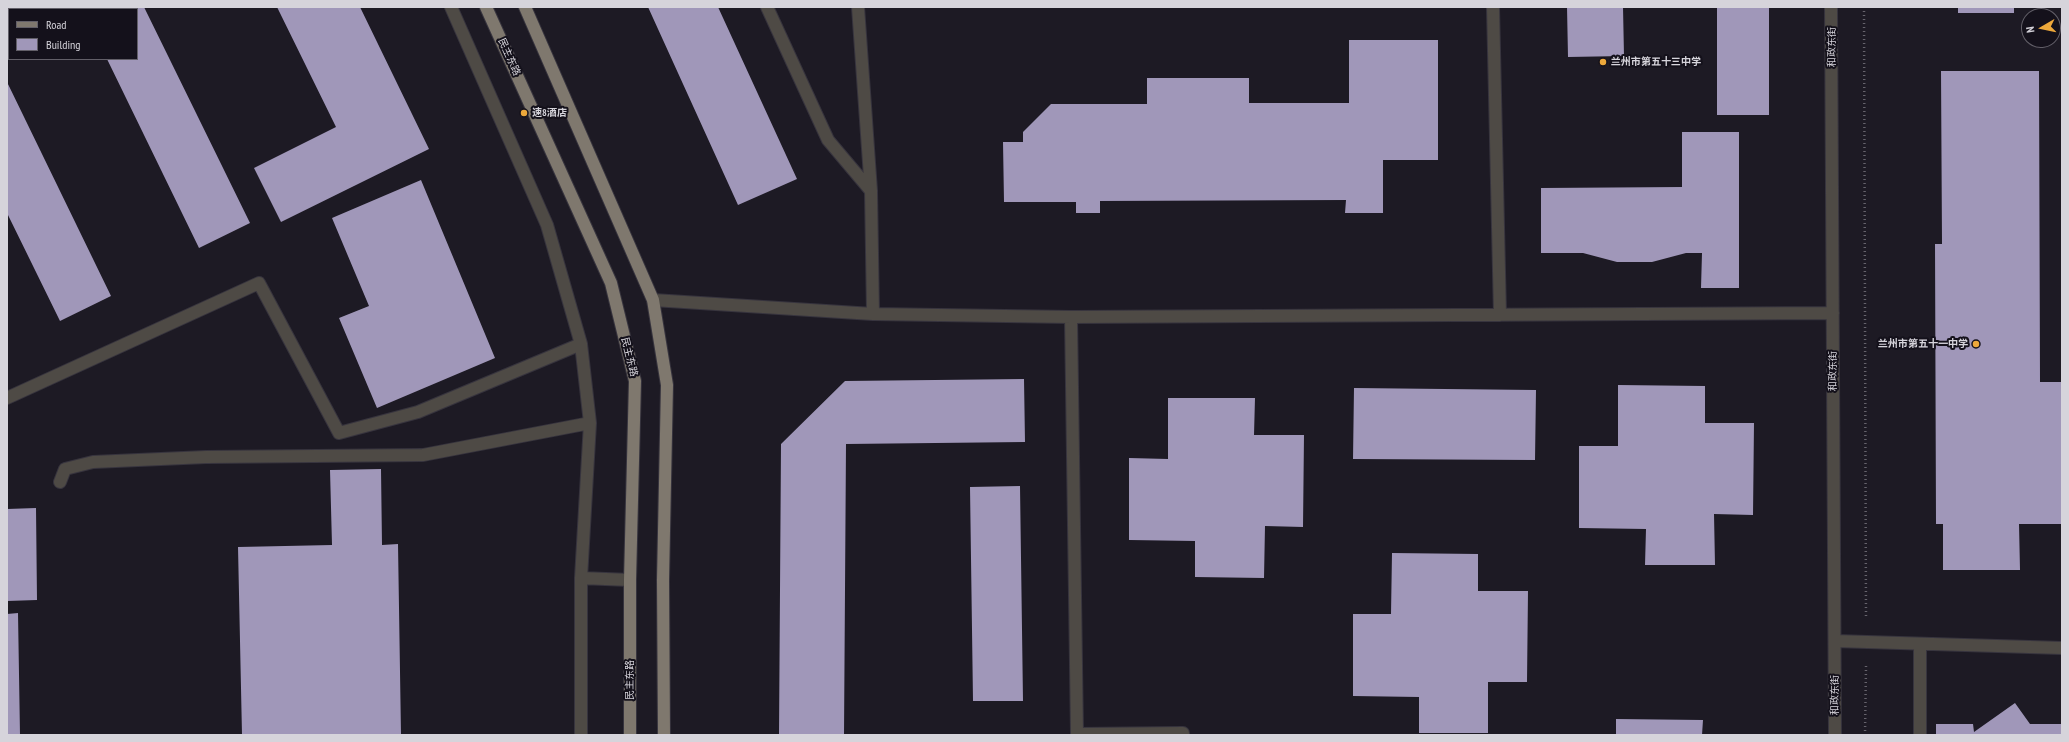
<!DOCTYPE html>
<meta charset="utf-8">
<style>
body{margin:0}
#map{position:relative;width:2069px;height:742px;overflow:hidden;background:#1d1a24;font-family:"PT Sans Narrow",sans-serif}
canvas{display:block}
.frame{position:absolute;inset:0;border:8px solid #d6d4db;pointer-events:none}
.legend{position:absolute;left:8px;top:8px;width:130px;height:52px;box-sizing:border-box;background:#14111b;border:1px solid #625f68;margin:0;padding:5px 7px;list-style:none;font-size:12px;color:#d6d4db}
.legend li{display:flex;align-items:center;gap:8px;height:20px}
.legend b{width:20px;border:1px solid #625f68}
.north{position:absolute;left:2021px;top:8px;width:40px;height:40px;box-sizing:border-box;background:#14111b;border:1px solid #625f68;border-radius:50%;rotate:261deg;font-size:11px;font-weight:700;line-height:16px;text-align:center;color:#d6d4db}
.north::after{content:'';display:block;margin:auto;width:14px;height:18px;background:#eda83b;clip-path:polygon(50% 0,100% 100%,50% 72%,0 100%)}
</style>
<div id="map">
<canvas width="2069" height="742"></canvas>
<div class="frame"></div>
<ul class="legend">
<li><b style="height:5px;background:#7f786e"></b>Road</li>
<li><b style="height:11px;background:#a097b9"></b>Building</li>
</ul>
<div class="north">N</div>
</div>
<script>
const g = document.querySelector('canvas').getContext('2d');
g.lineJoin = 'round';
function fill(path, color) { g.fillStyle = color; g.fill(path, 'evenodd'); }
function stroke(path, color, width, dash) { g.strokeStyle = color; g.lineWidth = width; g.lineCap = dash ? 'butt' : 'round'; g.setLineDash(dash || []); g.stroke(path); }
function label(font, color, halo, rows, align = 'center') {
  g.font = font + ' "PT Sans Narrow","Noto Sans SC",sans-serif'; g.lineWidth = 4; g.setLineDash([]); g.textBaseline = 'middle'; g.strokeStyle = halo; g.fillStyle = color; for (const [text, x, y, turn = 0] of rows) {
    g.save(); g.translate(x, y); g.rotate((+turn || 0) * Math.PI / 180); g.textAlign = isNaN(turn) ? turn : align; if (halo) g.strokeText(text, 0, 0); g.fillText(text, 0, 0); g.restore();
  }
}
fill(new Path2D(`
 M81 7H144L250 223 199 248 107 59H137V9H82Z
 M277 7H360L429 149 281 222 254 168 336 127Z
 M648 7H718L797 179 738 205Z
 M1567 7H1623L1624 56 1568 57Z
 M1717 7H1769V115H1717Z
 M1958 7H2014V13H1958Z
 M1349 40H1438V160H1383V213H1345L1346 200 1100 201V213H1076V202H1004L1003 142H1023V132L1051 104H1147V78H1249V103H1349Z
 M1941 71H2039L2040 382H2062V524H2019L2020 570H1943V524H1936L1935 244H1942Z
 M7 82 111 296 60 321 7 213Z
 M1682 132H1739V288H1701L1702 253H1686L1652 262H1617L1583 253H1541V188L1682 187Z
 M421 180 495 358 377 408 339 318 369 306 332 218Z
 M1024 379 1025 442 846 444 844 735H779L781 444 845 381Z
 M1618 385 1705 386V423H1754L1753 515 1714 514 1715 565H1645L1646 529 1579 528V446H1618Z
 M1354 388 1536 390 1535 460 1353 459Z
 M1168 398H1255L1254 435H1304L1303 527 1265 526 1264 578 1195 577V541L1129 540V458L1168 459Z
 M381 469 382 545 398 544 401 735H242L238 547 332 545 330 470Z
 M1020 486 1023 701H973L970 487Z
 M36 508 37 600 7 601V509Z
 M1392 553 1478 554V591H1528L1527 682H1488V733H1419V697L1353 696V614H1391Z
 M18 613 20 735H7V614Z
 M2015 703 2030 724H2062V735H1936V724H1973L1974 732Z
 M1616 719 1703 720 1702 735H1616Z`), '#a097b9');
const minor = new Path2D(`
 M451 7 547 225 581 344 590 423 581 578V735
 M767 7 828 140 871 191
 M858 7 871 191 873 314
 M1493 7 1500 315
 M1831 7 1835 735
 M653 300 873 314 1071 317 1833 313
 M1071 317 1077 734 1183 733V735
 M7 398 259 283 339 433 418 412 581 344
 M60 482 65 469 93 462 206 457 423 455 590 423
 M581 578 630 580
 M1835 641 2062 648
 M1920 644V735`);
const major = new Path2D(`
 M486 7 611 283 635 381 630 580V735
 M525 7 653 300 667 385 663 580 664 735`);
stroke(minor, '#37343e', 14);
stroke(major, '#37343e', 14);
stroke(new Path2D(`
 M1864 7 1866 619
 M1865 735 1866 666`), '#66636c', 2.5, [1, 3]);
stroke(minor, '#4e4a45', 12);
stroke(major, '#7f786e', 12);
for (const [x, y, r, color] of [
 [1603,62,4,"#eda83b"],
 [524,113,4,"#eda83b"],
 [1976,344,4,"#eda83b"]
]) { const dot = new Path2D(); dot.arc(x, y, r, 0, 2 * Math.PI); g.fillStyle = color; g.fill(dot); stroke(dot, '#14111b', 1.5); }
label('10px', '#d6d4db', '#14111b', [
 ["和政东街",1832,47,-90],
 ["民主东路",509,57,66],
 ["民主东路",629,357,76],
 ["和政东街",1833,371,-90],
 ["民主东路",630,680,-90],
 ["和政东街",1835,695,-90]
]);
label('bold 10px', '#d6d4db', '#14111b', [
 ["兰州市第五十三中学",1611,62],
 ["速8酒店",532,113],
 ["兰州市第五十一中学",1968,344,"right"]
], 'left');
</script>
